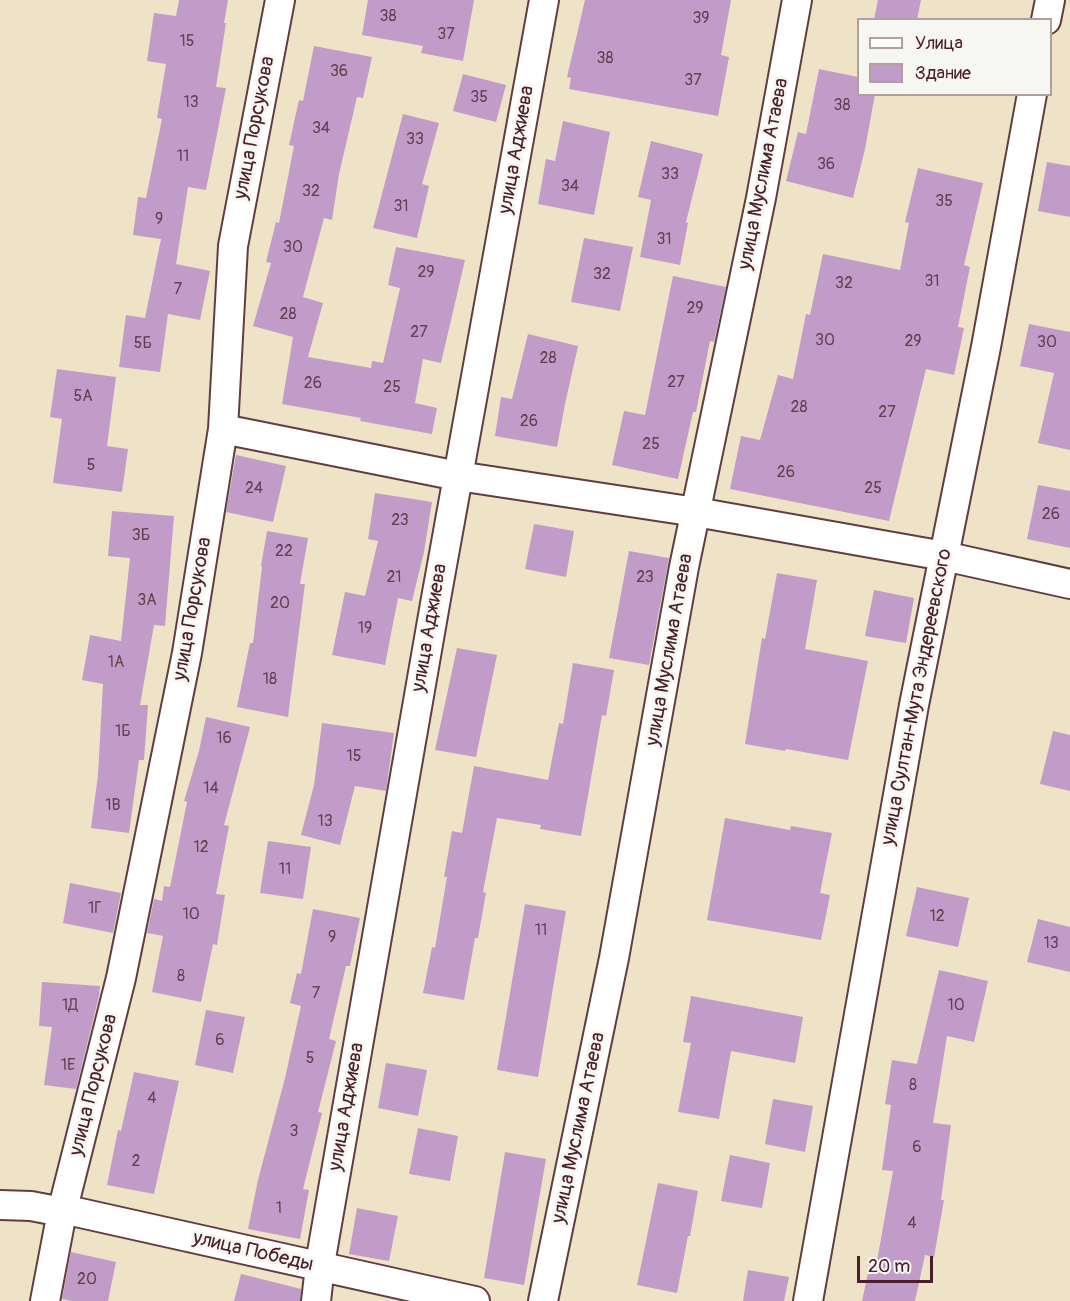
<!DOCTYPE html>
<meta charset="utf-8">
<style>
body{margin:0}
#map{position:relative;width:1070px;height:1301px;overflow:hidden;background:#eee3c6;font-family:Pangolin,sans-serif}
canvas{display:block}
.legend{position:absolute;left:857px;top:18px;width:195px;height:78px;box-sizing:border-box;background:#f6f6f2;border:2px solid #b1a0a2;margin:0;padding:8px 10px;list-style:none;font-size:18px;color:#4a1f2b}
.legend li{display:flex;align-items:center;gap:12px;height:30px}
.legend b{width:30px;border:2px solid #b1a0a2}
.scale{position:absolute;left:857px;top:1256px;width:76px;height:27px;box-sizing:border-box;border:3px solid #4a1f2b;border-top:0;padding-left:8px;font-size:18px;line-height:21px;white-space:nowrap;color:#4a1f2b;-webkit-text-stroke:4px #f6f6f2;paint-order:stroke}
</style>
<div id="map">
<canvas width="1070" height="1301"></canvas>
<ul class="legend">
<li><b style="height:8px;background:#fff"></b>Улица</li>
<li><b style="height:16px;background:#c29cc8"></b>Здание</li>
</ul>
<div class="scale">20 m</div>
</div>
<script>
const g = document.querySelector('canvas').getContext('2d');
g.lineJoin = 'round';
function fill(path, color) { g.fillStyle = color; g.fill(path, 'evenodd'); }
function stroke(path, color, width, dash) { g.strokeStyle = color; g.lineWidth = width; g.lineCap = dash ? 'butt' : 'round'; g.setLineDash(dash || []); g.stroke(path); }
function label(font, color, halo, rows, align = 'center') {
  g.font = font + ' Pangolin,sans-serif'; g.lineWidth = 6; g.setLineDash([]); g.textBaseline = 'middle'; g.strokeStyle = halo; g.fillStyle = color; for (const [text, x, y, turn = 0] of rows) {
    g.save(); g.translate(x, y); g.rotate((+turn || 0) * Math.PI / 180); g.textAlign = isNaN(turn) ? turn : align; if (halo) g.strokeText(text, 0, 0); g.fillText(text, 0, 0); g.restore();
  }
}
fill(new Path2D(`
 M179 0H228L224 23H226L216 87 226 88 206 190 188 187 176 264 210 271 200 320 168 314 160 372 119 367 126 315 145 318 161 239 133 235 138 197 146 198 162 119 157 118 166 64 147 61 154 13 176 16Z
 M368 0H474L463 61 421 53 423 46 362 35Z
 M585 0H731L721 55 729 57 718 116 569 89 571 78 567 77Z
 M878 0H921L917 20H874Z
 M314 46 372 57 363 98 357 97 339 174 332 220 324 218 303 297 323 303 308 357 371 368 372 361 383 363 400 288 388 285 396 247 465 260 441 363 423 359 415 403 437 408 432 434 360 421 361 418 282 404 293 337 253 326 271 263 266 262 276 222 279 223 294 146 289 145 299 100 303 101Z
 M819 69 858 77V94H875L865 149 853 198 786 181 798 132 806 134Z
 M463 74 506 85 496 122 453 111Z
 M403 114 439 123 422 184 429 186 417 238 373 228Z
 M563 121 610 132 594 215 538 204 546 159 555 161Z
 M651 141 703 154 686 222 688 223 680 265 640 257 651 200 638 197Z
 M1047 162 1070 166V217L1038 211Z
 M918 168 983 183 964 265 970 267 958 327 964 328 954 375 926 369 889 521 730 489 741 436 760 440 778 375 793 379 806 314 810 315 823 254 900 270 909 223 905 222Z
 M584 238 633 247 620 311 571 302Z
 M673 276 726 287 714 342 710 341 696 412H693L678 479 612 465 624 411 645 415Z
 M1029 324 1070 332V450L1038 443 1054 373 1020 366Z
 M528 334 578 346 565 404 557 447 495 436 501 397 512 399Z
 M57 369 116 377 107 446 128 449 122 492 53 483 62 419 50 417Z
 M236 455 286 466 273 522 226 512Z
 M1038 485 1070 491V548L1027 539Z
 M375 493 432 502 424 552 412 601 398 598 385 665 332 655 345 592 365 596 378 541 368 539Z
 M112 511 174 516 165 626 154 625 140 705H148L144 760H139L129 833 91 828 98 775 103 684 82 680 90 635 121 641 130 558 108 556Z
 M534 524 574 531 566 577 525 569Z
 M267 531 308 538 300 584H305L288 717 237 707 250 643H253L262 567 261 566Z
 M629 551 669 558 649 665 609 658Z
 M777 573 817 580 805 649 868 661 848 760 786 749 785 751 745 744 762 638 765 639Z
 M874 590 914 598 906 643 865 636Z
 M457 648 497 655 476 757 435 750Z
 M573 663 614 670 606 716 602 715 581 836 540 829 541 825 497 818 483 892 486 893 478 938H475L464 1000 423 993 432 947 435 948 447 877H444L452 831 462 833 474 766 548 780 559 723 563 724Z
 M206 717 250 727 224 825 229 826 216 894 225 895 217 945 213 944 201 1002 152 992 163 936 147 933 154 899 162 901 164 886 170 887 187 802 184 801 199 751Z
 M322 723 394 733 386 791 355 786 340 845 301 835 314 785Z
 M1053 731 1070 735V791L1040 784Z
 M725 818 790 830 791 826 832 833 820 893 830 895 821 940 707 920Z
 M268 841 311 847 303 899 260 893Z
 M70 883 121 893 113 933 63 923Z
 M917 887 969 898 958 947 906 936Z
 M525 904 566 911 538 1077 497 1070Z
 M313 909 360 918 350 966H346L329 1039 336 1041 318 1112 322 1113 303 1189 309 1190 300 1239 248 1229 258 1180 285 1078 301 1006 290 1003 297 973 301 974Z
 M1038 919 1070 927V972L1027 962Z
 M939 970 988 981 974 1042 947 1036 933 1123 951 1125 941 1200H944L934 1257 925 1255 915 1301H862L871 1259 877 1261 893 1171 882 1170 891 1105 885 1104 892 1060 917 1064Z
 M42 982 100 986 99 996 76 1089 44 1085 52 1027 39 1026Z
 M691 996 803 1017 795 1063 731 1051 719 1119 678 1112 691 1043 683 1042Z
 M206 1010 245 1017 233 1073 195 1065Z
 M386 1063 427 1070 418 1116 378 1108Z
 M134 1072 179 1081 154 1194 107 1185 118 1130 121 1131Z
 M773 1099 813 1106 805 1152 765 1144Z
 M418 1128 458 1136 450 1181 409 1174Z
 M505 1152 546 1159 524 1285 484 1278Z
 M730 1155 770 1163 762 1208 721 1201Z
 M658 1183 698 1191 690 1236H688L677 1293 637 1285Z
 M357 1208 398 1216 389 1261 349 1254Z
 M71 1252 116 1262 108 1301H72L62 1299Z
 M748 1270 789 1277 784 1301H743Z
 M241 1274 301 1289 300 1301H234Z`), '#c29cc8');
const street = new Path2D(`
 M1046 20 1050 0
 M223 429 458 476 696 512 944 556 1070 584
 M0 1205 31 1206 62 1212H76L475 1301
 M45 1301 62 1212 121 978 187 653 223 429 233 246 280 0
 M316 1301 321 1258 435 604 544 0
 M543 1301 614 958 684 567 761 198 797 0
 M808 1301 914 705 986 347 1032 94`);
stroke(street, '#633c42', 32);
stroke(street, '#fff', 28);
label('16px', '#683e52', null, [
 ["38",388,17],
 ["39",701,19],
 ["37",446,35],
 ["15",187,42],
 ["38",605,59],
 ["36",339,72],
 ["37",693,81],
 ["35",479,98],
 ["13",191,103],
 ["38",842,106],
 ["34",321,129],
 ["33",415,140],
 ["11",183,157],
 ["36",826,165],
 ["33",670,175],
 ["34",570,187],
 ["32",311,192],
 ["35",944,202],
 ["31",401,207],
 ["9",159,220],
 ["31",664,240],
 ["30",293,248],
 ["29",426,273],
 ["32",602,275],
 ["31",932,282],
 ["32",844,284],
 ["7",178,290],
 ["29",695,309],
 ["28",288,315],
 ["27",419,333],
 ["30",825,341],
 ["29",913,342],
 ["30",1047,343],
 ["5Б",143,344],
 ["28",548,359],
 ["27",676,383],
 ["26",313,384],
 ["25",392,388],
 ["5А",83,397],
 ["28",799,408],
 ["27",887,413],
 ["26",529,422],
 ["25",651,445],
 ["5",91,466],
 ["26",786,473],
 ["24",254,489],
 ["25",873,489],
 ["26",1051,515],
 ["23",400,521],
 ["3Б",141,536],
 ["22",284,552],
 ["21",394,578],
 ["23",645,578],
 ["3А",147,601],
 ["20",280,604],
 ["19",365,629],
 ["1А",116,663],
 ["18",270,680],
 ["1Б",123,732],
 ["16",224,739],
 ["15",354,757],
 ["14",211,789],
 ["1В",113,806],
 ["13",325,822],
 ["12",201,848],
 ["11",285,870],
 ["1Г",95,909],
 ["10",191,915],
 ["12",937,917],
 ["11",541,931],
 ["9",332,938],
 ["13",1051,944],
 ["8",181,977],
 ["7",316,994],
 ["1Д",70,1006],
 ["10",956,1006],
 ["6",220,1041],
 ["5",310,1059],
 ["1Е",68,1066],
 ["8",913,1086],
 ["4",152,1099],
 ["3",294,1132],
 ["6",917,1148],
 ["2",136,1162],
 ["1",279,1209],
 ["4",912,1224],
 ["20",87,1280]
]);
label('20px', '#4a1f2b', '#f6f6f2', [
 ["улица Порсукова",255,128,-79],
 ["улица Аджиева",517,150,-80],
 ["улица Муслима Атаева",764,174,-79],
 ["улица Порсукова",193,609,-80],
 ["улица Аджиева",430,628,-80],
 ["улица Муслима Атаева",670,650,-80],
 ["улица Султан-Мута Эндереевского",917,697,-79],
 ["улица Порсукова",94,1085,-76],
 ["улица Аджиева",347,1107,-80],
 ["улица Муслима Атаева",579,1128,-78],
 ["улица Победы",253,1252,13]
]);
</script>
